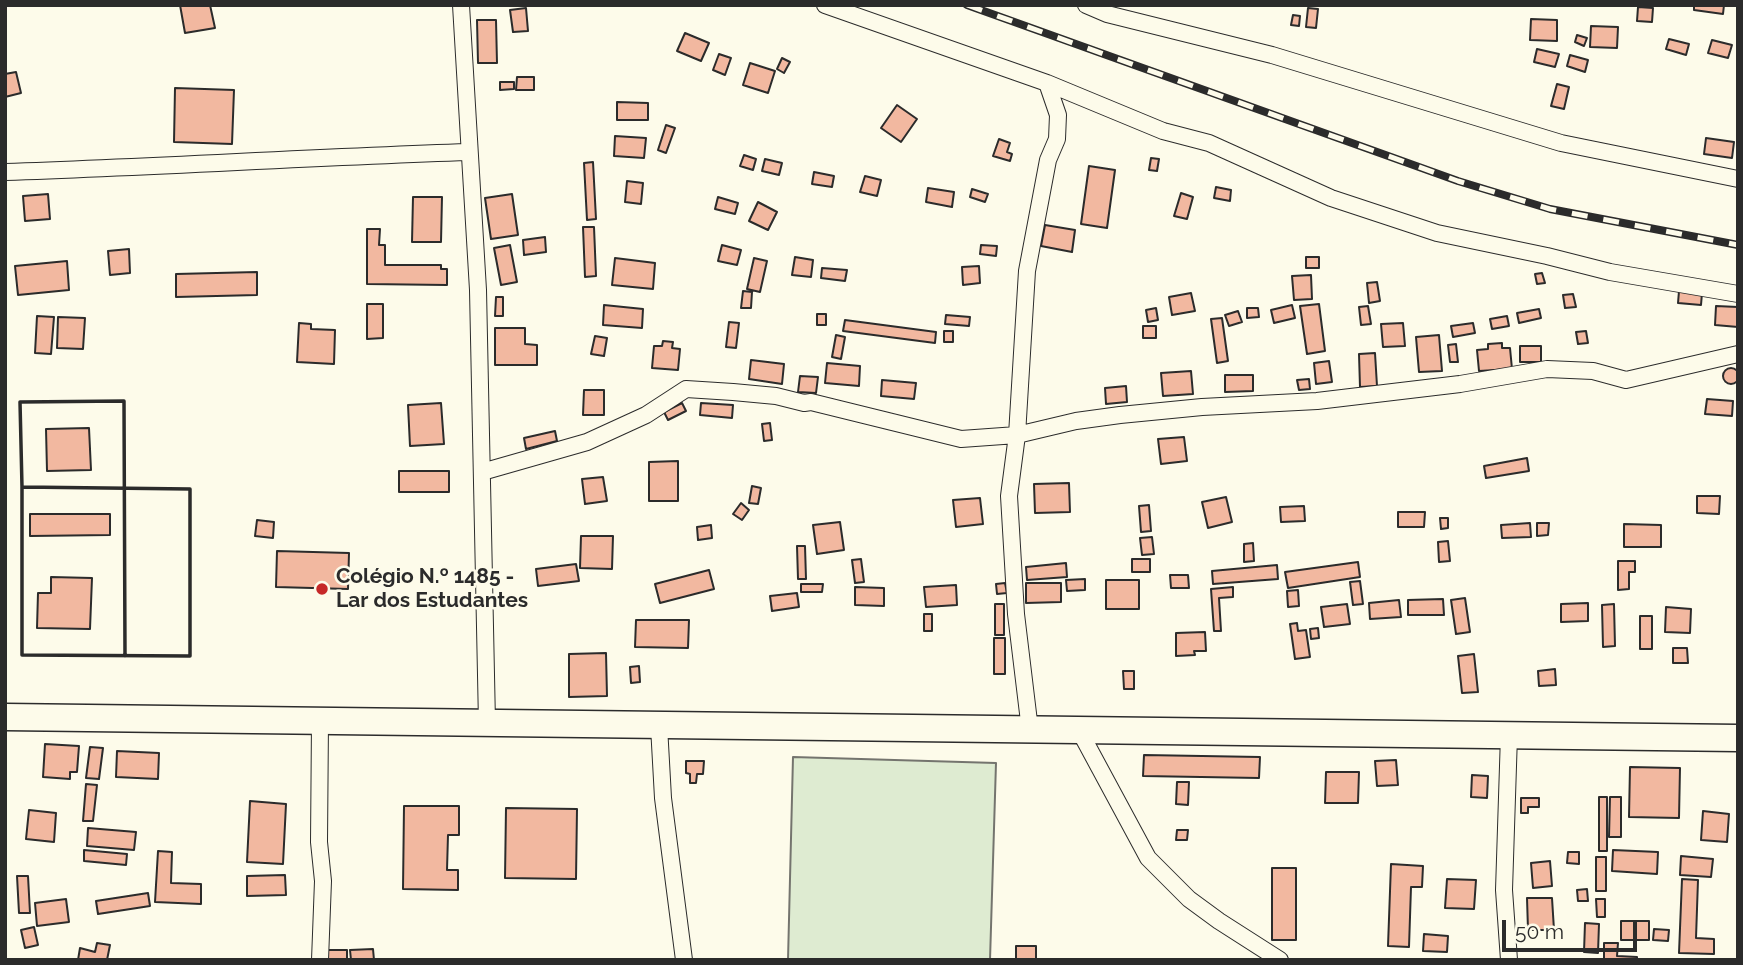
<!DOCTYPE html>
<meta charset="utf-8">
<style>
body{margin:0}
#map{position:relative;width:1743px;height:965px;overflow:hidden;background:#fdfbea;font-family:Raleway,sans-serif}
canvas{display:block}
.frame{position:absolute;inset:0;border:7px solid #2b2b2b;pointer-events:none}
.scale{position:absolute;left:1502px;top:920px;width:135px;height:32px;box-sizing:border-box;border:4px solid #2b2b2b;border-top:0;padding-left:9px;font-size:21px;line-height:24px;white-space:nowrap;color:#2b2b2b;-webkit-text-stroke:5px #fdfbea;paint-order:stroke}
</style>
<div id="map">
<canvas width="1743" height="965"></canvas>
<div class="frame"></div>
<div class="scale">50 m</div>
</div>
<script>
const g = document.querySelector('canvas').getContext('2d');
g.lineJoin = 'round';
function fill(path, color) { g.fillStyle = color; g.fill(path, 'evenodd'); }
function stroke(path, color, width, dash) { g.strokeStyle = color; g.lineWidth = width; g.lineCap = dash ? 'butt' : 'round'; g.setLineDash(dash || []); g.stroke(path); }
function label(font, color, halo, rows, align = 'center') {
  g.font = font + ' Raleway,sans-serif'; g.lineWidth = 5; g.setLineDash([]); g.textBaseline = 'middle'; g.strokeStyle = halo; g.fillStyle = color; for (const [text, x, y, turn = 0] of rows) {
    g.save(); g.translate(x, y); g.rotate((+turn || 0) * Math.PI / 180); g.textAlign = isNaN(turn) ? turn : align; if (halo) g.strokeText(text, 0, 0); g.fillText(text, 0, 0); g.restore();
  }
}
const green = new Path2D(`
 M793 757 996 763 990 960H788Z`);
fill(green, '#deebd1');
stroke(green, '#74746e', 2);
const building = new Path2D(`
 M180 5H210L215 28 185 33Z
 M1694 5H1724L1723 14 1694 10Z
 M1638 7 1653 8 1652 22 1637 21Z
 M526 8 528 31 513 32 510 10Z
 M1308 8 1318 9 1316 28 1306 27Z
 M1293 15 1300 16 1299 26 1291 25Z
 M1531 19 1557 20V41L1530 40Z
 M477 20H496L497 63H478Z
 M1591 26 1618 27 1617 48 1590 47Z
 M685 33 709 43 701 61 677 51Z
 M1577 35 1587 38 1584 46 1575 42Z
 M1669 39 1689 44 1686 55 1666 49Z
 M1712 40 1732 45 1728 58 1708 53Z
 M1537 49 1559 54 1555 67 1534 62Z
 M719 54 731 58 725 75 713 70Z
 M1570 55 1588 60 1585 72 1567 66Z
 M782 58 790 62 784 73 777 69Z
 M750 63 775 71 768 93 743 85Z
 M16 72 21 93 5 97V74Z
 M517 77H534V90H516Z
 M500 82H514V89L500 90Z
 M1557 84 1569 87 1564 109 1551 106Z
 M175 88 234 90 232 144 174 142Z
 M617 102 648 103V120H617Z
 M897 105 917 119 901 142 881 128Z
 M666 125 675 128 666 153 658 150Z
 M615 136 646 138 644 158 614 156Z
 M1706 138 1734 142 1732 158 1704 154Z
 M999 139 1010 143 1007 152 1012 154 1010 161 993 156Z
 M744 155 756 159 753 170 740 166Z
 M1151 158 1159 159 1157 171 1149 170Z
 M765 159 782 163 779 175 762 171Z
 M593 162 596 219 587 220 584 163Z
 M1089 166 1115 170 1107 228 1081 224Z
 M814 172 834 176 832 187 812 184Z
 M865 176 881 180 877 196 860 192Z
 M627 181 643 183 641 204 625 202Z
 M1216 187 1231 190 1230 201 1214 198Z
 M928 188 954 192 952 207 926 202Z
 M972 189 988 194 985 202 970 197Z
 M1181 193 1193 197 1187 219 1174 216Z
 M48 194 50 219 25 221 23 196Z
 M512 194 518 235 491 239 485 198Z
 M413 197H442L441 242H412Z
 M718 197 738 203 735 214 715 209Z
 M758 202 777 212 768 230 749 221Z
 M1045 225 1075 230 1072 252 1041 246Z
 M583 227H594L596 276 585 277Z
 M367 229H380L379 245H385V265H441V269H447V285L367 284Z
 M545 237 546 252 524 255 523 240Z
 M510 245 517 282 501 285 494 248Z
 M722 245 741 250 737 265 718 261Z
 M981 245 997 246 996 256 980 254Z
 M129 249 130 273 110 275 108 251Z
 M795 257 813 260 811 277 792 275Z
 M1306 257H1319V268H1306Z
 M615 258 655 263 653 289 612 285Z
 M754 258 767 261 760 292 747 289Z
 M67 261 69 290 18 295 15 266Z
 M979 266 980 283 963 285 962 267Z
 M822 268 847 270 845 281 821 278Z
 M257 272V295L176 297V274Z
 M1542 273 1545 283 1537 284 1535 274Z
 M1311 275 1312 299 1294 300 1292 276Z
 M1377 282 1380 301 1369 303 1367 283Z
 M743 291 752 292 751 308H741Z
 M1679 291 1702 293 1701 305 1678 303Z
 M1191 293 1195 311 1172 315 1169 297Z
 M1573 294 1576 307 1565 308 1563 295Z
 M496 297H503V316H495Z
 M367 304H383V338L367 339Z
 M1319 304 1325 351 1307 354 1300 306Z
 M604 305 643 309 642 328 603 325Z
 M1292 305 1295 318 1274 323 1271 310Z
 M1368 306 1371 324 1361 325 1359 307Z
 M1716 306 1738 307V327L1715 325Z
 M1156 308 1158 320 1148 322 1146 310Z
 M1247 308H1258L1259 317 1247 318Z
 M1539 309 1541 318 1519 323 1517 313Z
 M1238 311 1242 322 1229 326 1225 315Z
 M817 314H826V325H817Z
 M946 315 970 317 969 326 945 324Z
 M37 316 54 317 51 354 35 353Z
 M1507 316 1509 326 1492 329 1490 319Z
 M58 317 85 318 83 349 57 348Z
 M1222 318 1228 361 1217 363 1211 319Z
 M845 320 936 332 935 343 843 331Z
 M729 322 739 323 736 348 726 347Z
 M299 323 311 324V329L335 330 334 364 297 362Z
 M1403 323 1405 346 1383 347 1381 324Z
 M1473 323 1475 333 1453 337 1451 326Z
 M1143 326H1156V338H1143Z
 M495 328H525V344L537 345V365H495Z
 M944 331H953V342H944Z
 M1586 331 1588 343 1578 344 1576 332Z
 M836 335 845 337 841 359 832 357Z
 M1439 335 1442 371 1419 372 1416 337Z
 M595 336 607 338 604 356 591 354Z
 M663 341 673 342 672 348 680 349 678 370 652 368 654 346H662Z
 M1502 343V348H1510L1512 369 1479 371 1477 350 1488 349V344Z
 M1456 344 1458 362H1450L1448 345Z
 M1520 346H1541V362H1520Z
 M1375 353 1377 386 1360 387 1359 354Z
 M751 360 784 364 782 384 749 379Z
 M1329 361 1332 382 1316 384 1314 363Z
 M827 363 860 366 859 386 825 383Z
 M1723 376a8 8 0 1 1 16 0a8 8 0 1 1-16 0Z
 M1191 371 1193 394 1163 396 1161 373Z
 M1225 375H1253V391L1225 392Z
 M800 376 818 377 816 393 798 392Z
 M1309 379 1310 389 1299 390 1297 380Z
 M882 380 916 383 914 399 881 396Z
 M1126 386 1127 402 1106 404 1105 388Z
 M584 390H604V415H583Z
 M1707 399 1733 401 1732 416 1705 414Z
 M441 403 444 444 410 446 408 405Z
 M682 403 686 411 668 420 664 412Z
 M701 403 733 405 732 418 700 415Z
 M770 423 772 440 764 441 762 424Z
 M89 428 91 470 47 471 46 429Z
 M555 431 557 441 526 449 524 438Z
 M1184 437 1187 461 1161 464 1158 439Z
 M1527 458 1529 471 1486 478 1484 466Z
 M678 461V501H649V462Z
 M399 471H449V492H399Z
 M603 477 607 501 585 504 582 479Z
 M1069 483 1070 512 1035 513 1034 484Z
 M752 486 761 488 758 504 749 503Z
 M1697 496H1720L1719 514 1697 513Z
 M1226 497 1232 522 1208 528 1202 502Z
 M980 498 983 524 956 527 953 500Z
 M741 503 749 510 742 520 733 514Z
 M1149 505 1151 531 1141 532 1139 506Z
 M1304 506 1305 521 1281 522 1280 507Z
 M1398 512H1425L1424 527H1398Z
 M30 514H110V535L30 536Z
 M1440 518H1448V528L1441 529Z
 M257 520 274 522 273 538 255 536Z
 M840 522 844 550 817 554 813 525Z
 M1530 523 1531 537 1502 538 1501 525Z
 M1537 523H1549L1548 535 1537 536Z
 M1624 524 1661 525V547H1624Z
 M711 525 712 538 698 540 697 527Z
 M581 536H613L612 569 580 568Z
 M1152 537 1154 554 1142 555 1140 538Z
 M1448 541 1450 561 1439 562 1438 542Z
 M1253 543 1254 561 1244 562V544Z
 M797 546H805L806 579H798Z
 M277 551 349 553 348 589 276 587Z
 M861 559 864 582 855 583 852 560Z
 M1132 559H1150V572H1132Z
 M1618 561H1635V572H1629V589L1618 590Z
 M1358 562 1360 577 1288 588 1285 572Z
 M1066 563 1067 577 1027 580 1026 567Z
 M576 564 579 581 538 586 536 569Z
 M1277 565 1278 579 1213 584 1212 571Z
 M709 570 714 589 660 603 655 584Z
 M1170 575H1188L1189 588H1171Z
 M51 577 92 578 90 629 37 628 38 593H51Z
 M1085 579V590L1067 591 1066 580Z
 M1106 580H1139V609H1106Z
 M1360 581 1363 604 1353 605 1350 582Z
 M1005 583 1007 593 997 594 996 584Z
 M1026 583H1061V602L1026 603Z
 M801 584H823L822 592H801Z
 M956 585 957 605 926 607 924 587Z
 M855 587 884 588V606L855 605Z
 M1233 587V597L1219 598 1221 631H1214L1211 589Z
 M1298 590 1299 606 1288 607 1287 591Z
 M797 593 799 607 772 611 770 596Z
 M1465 598 1470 632 1456 634 1451 600Z
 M1443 599 1444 615H1408V600Z
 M1399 600 1401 617 1370 619 1369 603Z
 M1588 603V621L1561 622V604Z
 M995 604H1004V635H995Z
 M1347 604 1350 624 1324 627 1321 607Z
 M1614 604 1615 646 1603 647 1602 605Z
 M1666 607 1691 609 1690 633 1665 632Z
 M924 614H932V631H924Z
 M1640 616H1652V649H1640Z
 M636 620H689L688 648 635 647Z
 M1297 623 1298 631 1306 630 1310 657 1295 659 1290 624Z
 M1318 628 1319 638 1311 639 1310 629Z
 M1205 632 1206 651H1194L1195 655 1176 656V633Z
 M994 638H1005V674H994Z
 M1673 648H1687L1688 663H1673Z
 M606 653 607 696 569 697V654Z
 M1474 654 1478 692 1462 693 1458 656Z
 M639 666 640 682 631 683 630 667Z
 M1555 669 1556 685 1539 686 1538 671Z
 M1123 671H1134V689H1124Z
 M45 744 79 746 77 772H70V779L43 777Z
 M90 747 103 748 99 779 86 778Z
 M117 751 159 753 158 779 116 777Z
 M1144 755 1260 757 1259 778 1143 776Z
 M1396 760 1398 785 1377 786 1375 761Z
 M686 761H704L703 774H697L696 783H690V774L686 773Z
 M1630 767 1680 768 1679 818 1629 817Z
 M1326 772H1359L1358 803H1325Z
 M1472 775 1488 776 1487 798 1471 797Z
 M1177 782H1189L1188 805 1176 804Z
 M86 784 97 785 93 821H83Z
 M1599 797H1607V851H1599Z
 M1610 797H1621V837H1609Z
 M1521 798H1539V807H1528V813H1521Z
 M250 801 286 804 283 864 247 862Z
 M404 806H459V835H448L447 870H458V890L403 889Z
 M506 808 577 809 576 879 505 878Z
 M29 810 56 813 54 842 26 839Z
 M1703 811 1729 814 1727 842 1701 840Z
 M88 828 136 832 134 850 87 846Z
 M1177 830H1188L1187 840H1176Z
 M84 850 127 854 126 865 84 861Z
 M1613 850 1658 852 1657 874 1612 871Z
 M158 851 172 852 171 883 201 884V904L155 902Z
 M1568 852H1579V864L1567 863Z
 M1681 856 1713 859 1711 877 1680 875Z
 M1596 857H1606V891H1596Z
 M1550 861 1552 886 1533 888 1531 863Z
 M1391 864 1423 866 1422 887H1411L1409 947 1388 946Z
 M1272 868H1296V940H1272Z
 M285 875 286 895 247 896V876Z
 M17 876H28L30 913H19Z
 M1447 879 1476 880 1474 909 1445 908Z
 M1682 879 1698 880 1696 938 1714 939V954L1679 953Z
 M1587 889 1588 901H1578L1577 890Z
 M148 893 150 906 98 914 96 901Z
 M1527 898H1552L1554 930H1528Z
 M66 899 69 922 37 926 35 903Z
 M1596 899H1605V917H1597Z
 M1621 921H1649V940H1621Z
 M1585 923 1599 924 1598 953 1584 952Z
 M34 927 38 945 25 948 21 930Z
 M1654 929 1669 930 1668 941 1653 940Z
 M1424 934 1448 936 1447 952 1423 951Z
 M97 943 110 945 107 960H78L80 948 95 952Z
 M1604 943H1618L1617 956 1637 957V960H1604Z
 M1016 946H1036V960H1016Z
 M373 949 374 960H351L350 950Z
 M327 950H347V960H327Z`);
fill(building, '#f2b8a0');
stroke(building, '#2b2b2b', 2);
const street = new Path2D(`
 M461 5 478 290 487 723
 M825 5 1047 83 1163 131 1209 143 1331 198 1437 233 1547 256 1610 272 1738 294
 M1086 5 1107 14 1272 55 1561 143 1738 179
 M5 172C160 167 314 157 469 152
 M482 472 587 442 646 415 686 389 733 392 776 396 804 403 811 402 961 439 1017 435 1076 421 1120 415 1202 407 1317 401 1460 384 1547 369 1593 371 1626 380 1738 354
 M320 721 319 842 323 881 320 960
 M659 726 663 798 684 960
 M1030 730 1016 614 1009 496 1017 435 1027 271 1048 160 1057 139 1058 115 1047 83
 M1079 730 1148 858 1189 899 1219 921 1280 960
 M1509 735 1504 890 1509 960`);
const primary = new Path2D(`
 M5 717 1738 738`);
stroke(street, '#2b2b2b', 18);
stroke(primary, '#2b2b2b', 29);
stroke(street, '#fdfbea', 16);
stroke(primary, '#fdfbea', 26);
const rail = new Path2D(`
 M967 5 1458 181 1550 209 1738 245`);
stroke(rail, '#2b2b2b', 8);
stroke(rail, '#fdfbea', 5, [16]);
stroke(new Path2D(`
 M22 487 190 489V656L22 655Z
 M22 487 20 402 124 401 125 656`), '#2b2b2b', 3.5);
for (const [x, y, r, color] of [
 [322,589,7,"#c62828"]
]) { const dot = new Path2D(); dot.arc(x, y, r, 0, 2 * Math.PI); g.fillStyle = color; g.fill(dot); stroke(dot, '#fdfbea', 2.5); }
label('bold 21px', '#2b2b2b', '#fdfbea', [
 ["Colégio N.º 1485 -",336,577],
 ["Lar dos Estudantes",336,601]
], 'left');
</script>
